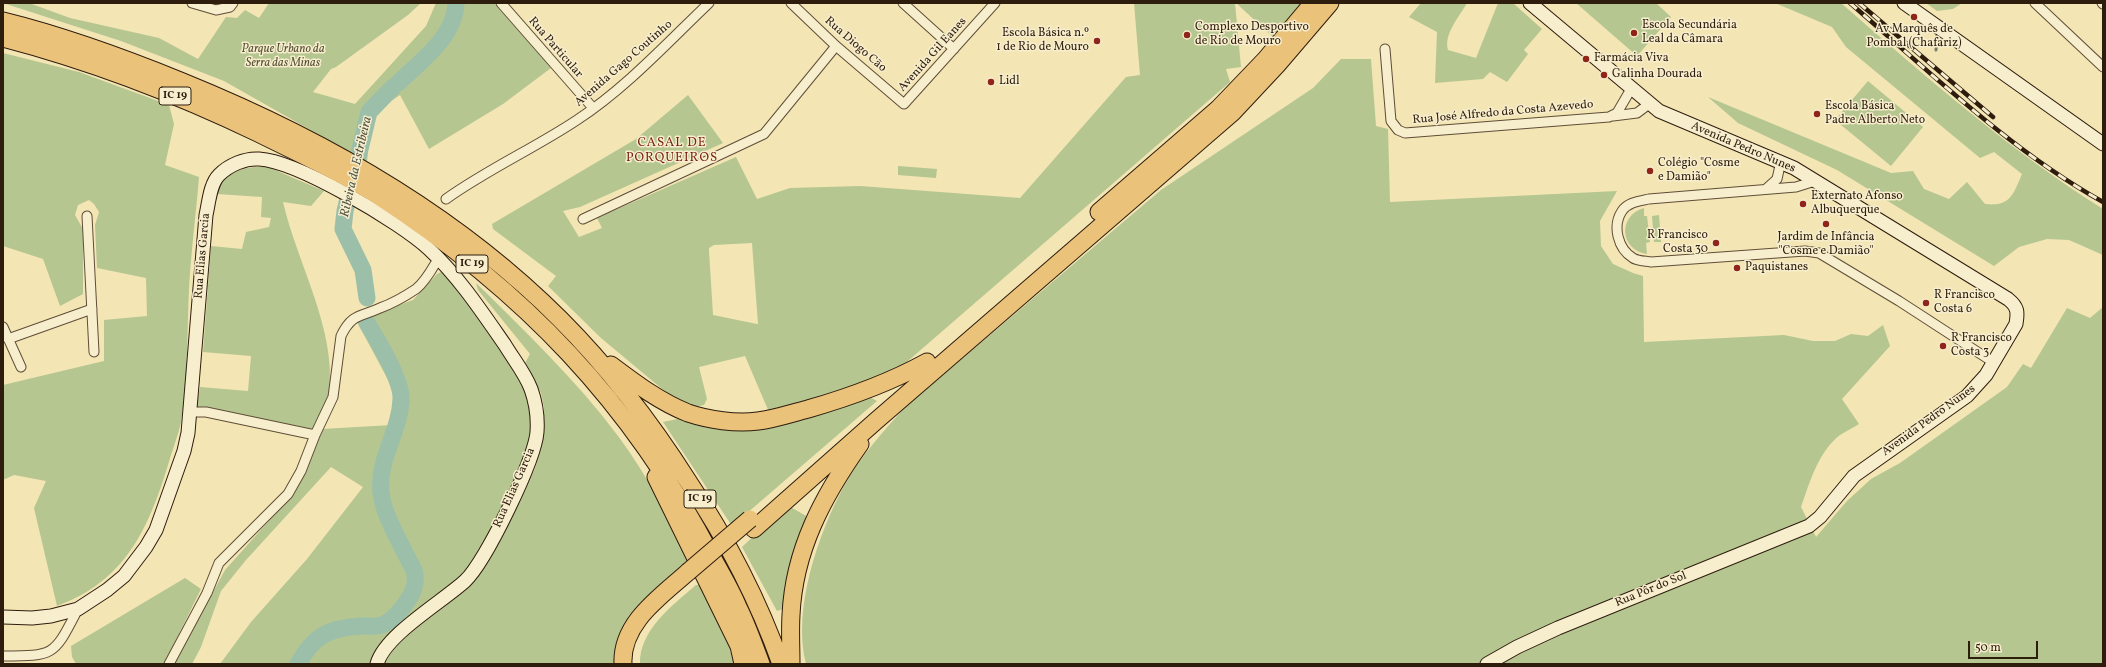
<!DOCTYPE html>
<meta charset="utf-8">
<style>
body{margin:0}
#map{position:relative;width:2106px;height:667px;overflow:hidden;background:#f3e5b4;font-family:Vollkorn,serif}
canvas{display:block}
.frame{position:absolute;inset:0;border:4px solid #2e1c0d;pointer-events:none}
.scale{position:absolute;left:1968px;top:641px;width:70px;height:18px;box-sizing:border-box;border:2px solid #2e1c0d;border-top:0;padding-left:5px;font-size:12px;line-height:14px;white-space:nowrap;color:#2e1c0d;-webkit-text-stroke:3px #f7eece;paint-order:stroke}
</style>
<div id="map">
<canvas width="2106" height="667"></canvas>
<div class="frame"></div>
<div class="scale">50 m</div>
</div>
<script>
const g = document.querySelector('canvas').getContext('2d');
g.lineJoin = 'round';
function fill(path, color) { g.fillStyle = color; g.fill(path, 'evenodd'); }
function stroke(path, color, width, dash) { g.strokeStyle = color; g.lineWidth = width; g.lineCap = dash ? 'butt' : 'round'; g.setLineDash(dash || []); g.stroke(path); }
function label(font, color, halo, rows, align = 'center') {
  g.font = font + ' Vollkorn,serif'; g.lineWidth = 3; g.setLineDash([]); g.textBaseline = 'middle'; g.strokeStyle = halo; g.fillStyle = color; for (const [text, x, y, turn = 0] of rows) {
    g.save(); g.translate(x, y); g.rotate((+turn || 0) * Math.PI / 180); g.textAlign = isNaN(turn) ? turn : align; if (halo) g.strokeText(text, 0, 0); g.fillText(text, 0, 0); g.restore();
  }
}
fill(new Path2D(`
 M3 3H29L70 18 159 38 198 59 226 17 237 18 245 10 259 18 269 3H421L408 15 336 67 331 69 313 92 355 104 426 26 436 3 495 4 551 68 503 104 429 149 400 95 378 110 371 119 367 162 224 81 121 41Z
 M1134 3H1235L1241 67 1226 69 1230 82 901 367 877 379 769 412 745 356 699 367 707 399 704 405 694 407 673 398 601 338 548 286 556 276 493 229 492 224 636 139 688 95 723 143 580 207 563 211 579 237 602 228 597 218 736 157 757 199 790 188 860 186 1020 198 1126 77 1140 75ZM752 243 758 324H757L713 315 709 251V248L714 245Z
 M1236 3H1301L1273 37Z
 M1421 3H1467C1460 16 1443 34 1448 50L1476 58 1498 3H1513L1542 29 1524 50 1528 54 1507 82 1490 72 1483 79 1435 83 1437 32 1409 17Z
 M1576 3H1656L1671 17 1637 56Z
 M1775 3H1841C1925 76 2009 150 2103 209V255L2069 240 2047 239 2019 247 1994 266 1837 170 1738 123 1708 97 1891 173 1913 171 1924 189 1949 199 1967 182 1985 204C2010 207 2013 195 2022 174L1994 152 1980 158 1846 47 1832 27Z
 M1926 3H1962L1953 9 1937 11Z
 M3 53 79 72 169 105 174 124 165 165 199 177C196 214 191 252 189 289 187 333 188 379 181 422 178 436 172 451 168 465 148 530 125 581 57 606L34 508 46 481 14 475 3 480V385L104 361V320L147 316 146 278 97 268 95 225 99 212 94 204 89 200 78 205 75 215 83 229V294L60 306 43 259 3 246Z
 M1341 59H1371L1376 126 1388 129 1390 202 1617 191 1600 221 1601 246 1613 264 1633 273 1643 276 1644 342 1784 335 1813 341H1835L1851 334 1868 336 1883 325 1890 346 1842 399 1859 424C1853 428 1846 431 1840 435 1818 452 1810 482 1801 507L1816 537 1847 501 1871 479 1900 463 2007 387 2023 364 2031 368 2067 308 2090 318 2103 307V664H806C792 610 818 534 844 486 860 457 883 432 905 407L1161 190 1313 88Z
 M1868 81 1923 127 1891 166 1835 120Z
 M898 166 937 169 936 178 898 175Z
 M254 167H268L324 191 311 206 283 202C297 263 337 330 329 393 328 405 318 419 313 430L196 408 200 387 248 391 251 356 203 352 211 246 242 249 246 232 269 227 271 218 261 217 262 197 217 194C222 175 237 169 254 167Z
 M1644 208V216H1647L1650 242 1646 243 1647 254C1620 250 1617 216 1644 208Z
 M1659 215 1661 242H1654L1652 216Z
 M443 271 503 349 526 382 533 415 527 459 473 566 371 664H220L251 622 307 559 363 487 331 467 246 560 221 591 201 647 192 664H174L225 570 293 494 322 429 392 425 397 403 394 391 356 320 413 300 437 274Z
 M476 283C526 332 576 380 618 436 647 475 669 519 694 560L686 568 617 664H383L399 643 477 578 502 537 535 468 543 439 544 407 541 393 525 363 530 354 478 290Z
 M866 395 877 401 732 526 663 422 682 418 730 427Z
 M787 505 808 517 786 608 777 611 742 547Z
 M185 578 201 589 164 664H76L72 657 71 646Z
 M696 585H699L728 641 734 664H640C639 630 673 605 696 585Z`), '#b5c691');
stroke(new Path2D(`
 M1936 50 1937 35`), '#707e6b', 3);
stroke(new Path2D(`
 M398 83C421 61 455 37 456 3
 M367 298 363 270 343 229 345 211 369 112 393 87
 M298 664C314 635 329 628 361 626 367 626 376 627 382 625 393 621 402 609 408 600 413 593 416 583 415 574 414 568 409 561 406 555 397 536 384 515 381 493 377 460 400 432 401 399 402 381 377 339 367 323`), '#9cbfaa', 17);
const street = new Path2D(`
 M192 3 216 10 230 7 233 3
 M501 3 593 108
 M791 3 836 46 904 104 995 3
 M903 3 954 49
 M2035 3 2103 67
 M2102 3 2103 4
 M1385 49 1391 121 1398 130 1405 133 1609 117 1617 113 1631 89
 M1613 116 1637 113 1649 104
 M1815 181 1796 187 1649 199C1640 201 1628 202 1622 211 1612 226 1618 249 1633 258 1637 261 1646 261 1651 262L1805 251 1819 253 1899 301 1993 362
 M1766 189 1777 179 1781 161
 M446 199C488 169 535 148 577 120 626 88 667 43 709 3
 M87 216 94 352
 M583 219 764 134 836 46
 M3 327 21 367
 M8 339 92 309
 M191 412H206L315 435
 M3 656C56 656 54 655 78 609
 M169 664 207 593 219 563 288 494 301 471 315 435 333 397 341 336C352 313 361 317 380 308 391 304 407 295 416 289 426 281 432 269 438 259`);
const secondary = new Path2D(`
 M1904 3 2103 144
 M3 617 32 618 51 616 78 609 107 590 124 576 146 547 156 530 184 451 188 433 206 215C209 202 210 184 219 175 229 165 245 158 259 159 297 161 400 222 429 249 459 277 482 312 505 345 514 360 525 373 531 389 536 403 538 418 537 432 535 460 486 561 465 581 442 602 385 635 377 664
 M1487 664 1517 647 1558 628 1809 526 1820 517 1854 476 1967 396 1986 375 2016 324C2018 312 2018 307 2008 299L1794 168 1659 111 1530 3`);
const highway = new Path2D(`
 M3 21C64 36 124 58 183 82 321 138 454 213 560 319 609 368 651 423 688 481 726 538 758 599 781 664
 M3 38C91 61 177 94 258 133 298 153 339 171 377 195 523 290 631 402 712 557 721 573 731 590 738 607 747 625 754 645 761 664
 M1099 212 1218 109 1265 60 1313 3
 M611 365C635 383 660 402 688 413 709 420 736 424 758 421 775 419 792 413 808 409 850 397 889 383 927 362
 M656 477 739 646 743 664
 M754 529 877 420 1233 112 1277 65 1330 3
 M623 664C621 623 660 597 688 572
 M791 664C791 648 790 631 791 615 794 550 823 496 860 444`);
stroke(street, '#5f4e37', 11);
stroke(secondary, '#2e1c0d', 15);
stroke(highway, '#2e1c0d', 19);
stroke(street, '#f7eece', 9);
stroke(secondary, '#f7eece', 13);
stroke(highway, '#eac27a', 17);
const rail = new Path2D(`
 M1850 3C1930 72 2011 151 2103 202
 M1859 3 1993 117`);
stroke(rail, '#2e1c0d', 4.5);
stroke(rail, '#f7eece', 3, [9]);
const highwayBridge = new Path2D(`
 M688 572 750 519`);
stroke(highwayBridge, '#2e1c0d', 19, []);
stroke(highwayBridge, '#eac27a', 17);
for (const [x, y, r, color] of [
 [1914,17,4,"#8f2418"],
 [1634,33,4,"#8f2418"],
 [1187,35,4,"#8f2418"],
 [1097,41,4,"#8f2418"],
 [1586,59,4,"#8f2418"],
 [1604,75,4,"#8f2418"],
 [991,82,4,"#8f2418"],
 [1817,114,4,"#8f2418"],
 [1650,171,4,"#8f2418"],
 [1803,204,4,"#8f2418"],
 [1826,224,4,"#8f2418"],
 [1716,243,4,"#8f2418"],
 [1737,268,4,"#8f2418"],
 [1926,303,4,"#8f2418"],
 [1943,346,4,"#8f2418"]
]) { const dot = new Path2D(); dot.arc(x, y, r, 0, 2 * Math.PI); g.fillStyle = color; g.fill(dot); stroke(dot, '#f7eece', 1.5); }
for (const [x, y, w] of [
 [175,96,32],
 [472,264,32],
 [700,499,32]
]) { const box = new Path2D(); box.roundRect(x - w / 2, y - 9, w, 18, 3); g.fillStyle = '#f7eece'; g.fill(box); stroke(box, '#2e1c0d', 1); }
label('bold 11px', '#2e1c0d', null, [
 ["IC 19",175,96],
 ["IC 19",472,264],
 ["IC 19",700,499]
]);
label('12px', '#2e1c0d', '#f7eece', [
 ["Escola Secundária",1642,26],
 ["Leal da Câmara",1642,40],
 ["Complexo Desportivo",1195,28],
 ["de Rio de Mouro",1195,42],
 ["Av Marquês de",1914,30,"center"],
 ["Pombal (Chafariz)",1914,44,"center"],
 ["Escola Básica n.º",1089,34,"right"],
 ["1 de Rio de Mouro",1089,48,"right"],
 ["Farmácia Viva",1594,59],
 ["Galinha Dourada",1612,75],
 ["Lidl",999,82],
 ["Escola Básica",1825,107],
 ["Padre Alberto Neto",1825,121],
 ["Colégio \"Cosme",1658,164],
 ["e Damião\"",1658,178],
 ["Externato Afonso",1811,197],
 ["Albuquerque",1811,211],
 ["R Francisco",1708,236,"right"],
 ["Costa 30",1708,250,"right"],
 ["Jardim de Infância",1826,238,"center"],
 ["\"Cosme e Damião\"",1826,252,"center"],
 ["Paquistanes",1745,268],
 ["R Francisco",1934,296],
 ["Costa 6",1934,310],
 ["R Francisco",1951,339],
 ["Costa 3",1951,353]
], 'left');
label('12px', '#2e1c0d', '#f7eece', [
 ["Rua Diogo Cão",855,45,41],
 ["Rua Particular",555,48,49],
 ["Avenida Gil Eanes",933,55,-48],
 ["Avenida Gago Coutinho",624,64,-41],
 ["Rua José Alfredo da Costa Azevedo",1503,113,-5],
 ["Avenida Pedro Nunes",1743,148,23],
 ["Rua Elias Garcia",203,256,-85],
 ["Avenida Pedro Nunes",1929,421,-36],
 ["Rua Elias Garcia",515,488,-66],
 ["Rua Pôr do Sol",1651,590,-22]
]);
label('italic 12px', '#564f35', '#f7eece', [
 ["Parque Urbano da",283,50],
 ["Serra das Minas",283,64]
]);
g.letterSpacing = '1px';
label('13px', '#7a1f14', '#f7eece', [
 ["CASAL DE",672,144],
 ["PORQUEIROS",672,159]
]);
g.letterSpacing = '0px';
label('italic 13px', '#545544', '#f7eece', [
 ["Ribeira da Estribeira",357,167,-77]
]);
</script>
